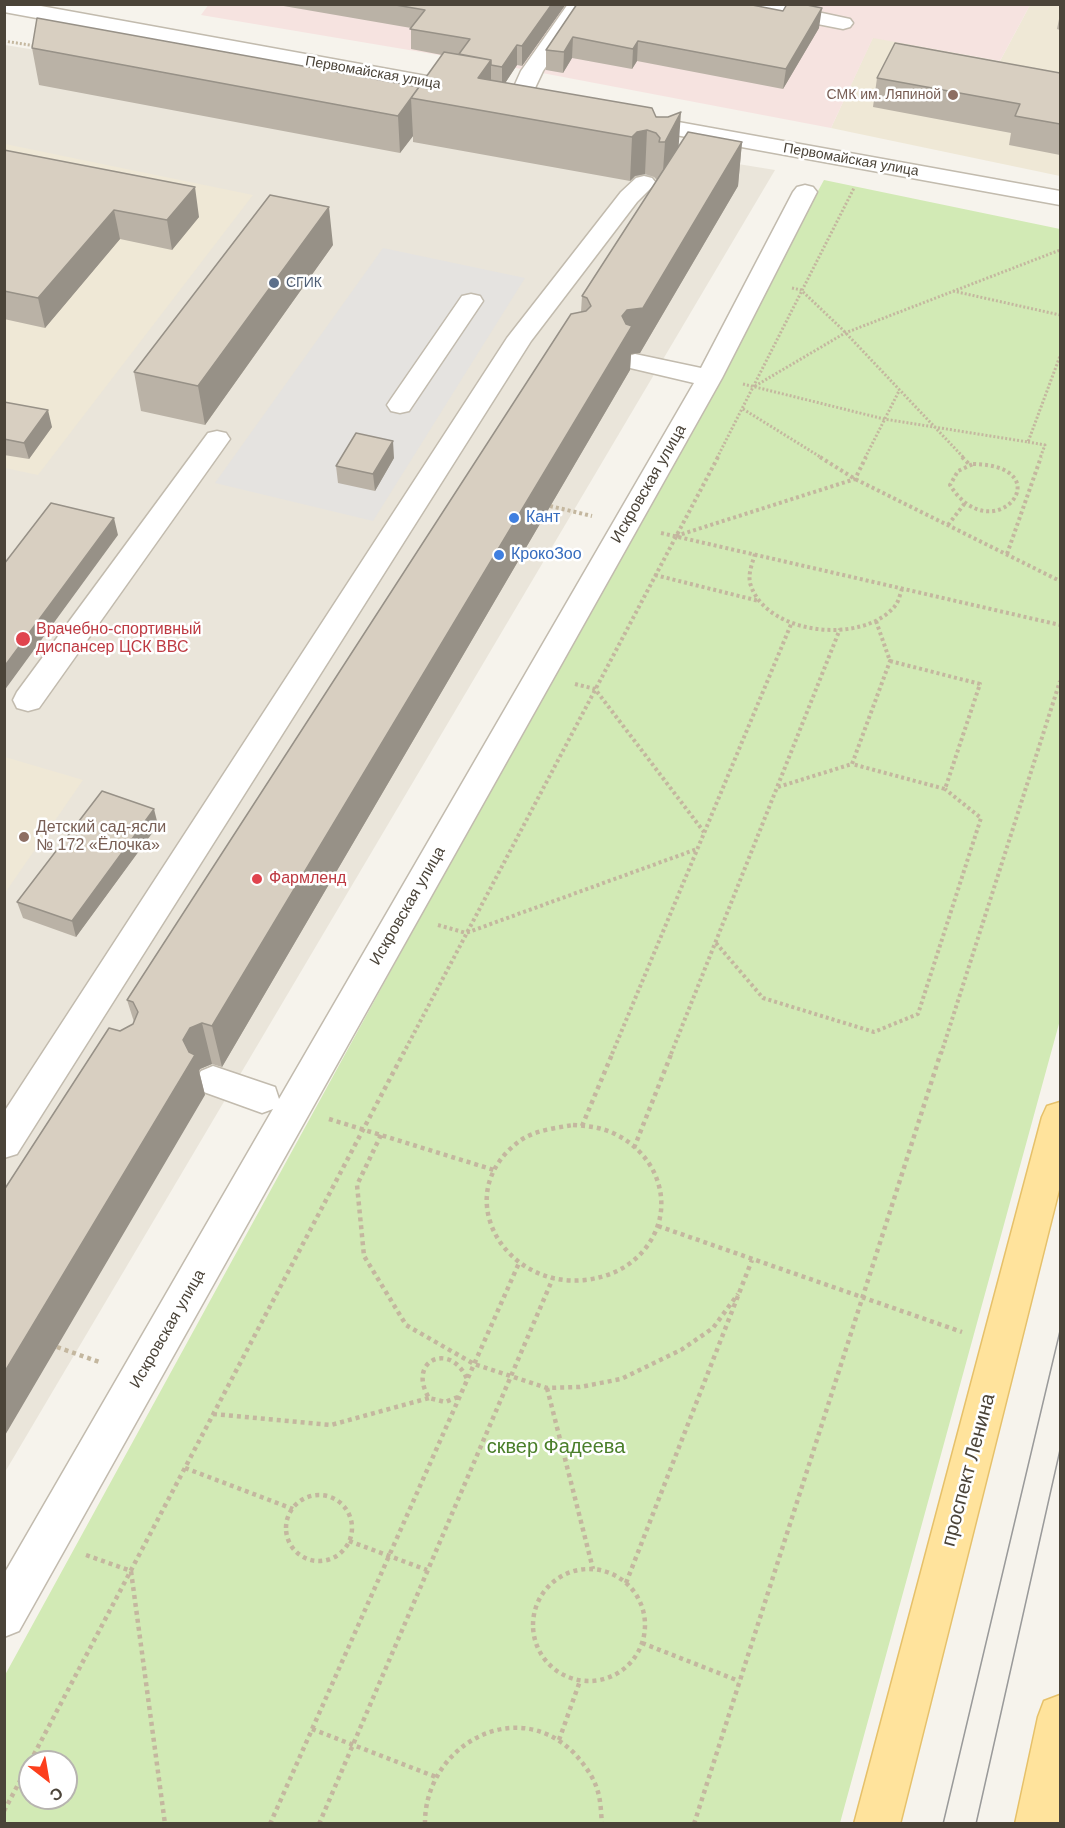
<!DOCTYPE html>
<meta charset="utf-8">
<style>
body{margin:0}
#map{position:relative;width:1065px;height:1828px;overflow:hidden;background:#f6f3ec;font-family:Arial,sans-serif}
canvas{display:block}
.frame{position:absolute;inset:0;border:6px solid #4b4439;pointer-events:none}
.north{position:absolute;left:18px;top:1750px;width:60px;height:60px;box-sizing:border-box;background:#fff;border:2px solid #b7b4b0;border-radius:50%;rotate:149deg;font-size:16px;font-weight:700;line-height:24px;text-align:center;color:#4b4439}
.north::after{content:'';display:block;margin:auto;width:21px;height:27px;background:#fc3f1d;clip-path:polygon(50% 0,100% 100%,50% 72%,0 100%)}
</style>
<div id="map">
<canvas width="1065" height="1828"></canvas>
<div class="frame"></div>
<div class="north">С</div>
</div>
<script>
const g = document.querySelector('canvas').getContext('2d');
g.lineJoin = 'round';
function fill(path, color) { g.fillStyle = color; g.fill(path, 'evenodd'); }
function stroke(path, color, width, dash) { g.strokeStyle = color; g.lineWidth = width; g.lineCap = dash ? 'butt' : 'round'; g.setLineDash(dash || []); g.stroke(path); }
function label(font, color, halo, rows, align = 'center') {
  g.font = font + ' Arial,sans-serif'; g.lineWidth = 5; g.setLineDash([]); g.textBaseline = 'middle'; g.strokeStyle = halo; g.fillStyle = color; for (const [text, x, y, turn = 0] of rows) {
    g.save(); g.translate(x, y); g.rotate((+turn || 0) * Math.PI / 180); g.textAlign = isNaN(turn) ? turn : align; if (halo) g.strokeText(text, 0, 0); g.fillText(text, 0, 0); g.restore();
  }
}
fill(new Path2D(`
 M5 45 775 170 5 1472Z`), '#eae5da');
fill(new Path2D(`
 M1030 5H1060V176L831 128 873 37 1000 61Z
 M5 144 253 195 38 475 5 468Z
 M5 757 83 780 5 893 4 757Z`), '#efe8d6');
fill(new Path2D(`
 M209 4 1030 5 1000 61 873 38 831 128 516 68 201 15Z`), '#f6e3e0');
fill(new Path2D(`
 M824 180 1060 229V1020L840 1823 5 1824V1675ZM30 1762H66V1798H30Z`), '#d2eab5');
fill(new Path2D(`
 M383 248 525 278 373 521 215 483Z`), '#e5e3e0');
stroke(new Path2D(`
 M633 181 653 152`), '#d4d0c8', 23, [23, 12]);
const minor = new Path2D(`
 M4 4H30L465 83 473 85 476 90 473 95 465 97 4 12Z
 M568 4H589L543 71 527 105 519 107 511 105 508 100 521 71Z
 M736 4H780L850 19 853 23 850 27 843 29 746 10 739 8Z
 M634 114 1060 191V205L626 126 623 121 626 116Z
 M644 176 652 178 656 183 637 202 531 341 17 1154 4 1158V1112L507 338 621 192 636 178Z
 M805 185 813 187 817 192 722 378 19 1631 4 1637V1574L273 1109 262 1113 201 1091 195 1081 201 1071 213 1066 275 1087 279 1099 694 383 626 367 622 362 626 357 635 354 701 368 793 192 797 187Z
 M471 294 480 296 483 301 409 411 400 413 391 411 387 405 391 399 462 296Z
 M217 431 226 433 230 439 39 708 28 711 17 708 13 700 17 692 208 433Z`);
const major = new Path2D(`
 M1060 1102V1186L900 1824H854L1042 1117 1047 1106Z
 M1060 1695V1824H1015L1038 1717 1044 1701Z`);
stroke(minor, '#c2bbae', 3);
stroke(major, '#e6c16a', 3);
stroke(new Path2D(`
 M4 41 36 46
 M792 288 801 290 842 329 964 458
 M953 291 1060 315
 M743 384 884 419 1028 442 1060 356
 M755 386 845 333 1060 250
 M743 409 822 458
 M1028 442 1045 445 1040 458
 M717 458 854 188
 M865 458 899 391`), '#c4b79f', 3, [2, 2]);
stroke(new Path2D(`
 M820 457 855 479 1060 581
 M962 457 970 465
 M973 464C1065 466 993 554 950 485L958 471Z
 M550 506 592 516
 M948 525 965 503
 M661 533 1060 625
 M676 536 855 479 866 457
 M755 554C752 564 747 576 751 586 768 635 863 645 895 606 899 601 900 594 902 589
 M1007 554 1041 457
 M655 575 759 601
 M876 621 890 661
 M890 661 980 684 945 789 852 764Z
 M575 684 595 689 704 832
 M778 787 852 764
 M438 925 466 933 697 849
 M716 943 763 998 874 1032 918 1014 981 818 945 789
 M403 1054 718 457
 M612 1054 792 622
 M671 1054 840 629
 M941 1054 1060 681`), '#c4b79f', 4, [3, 3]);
stroke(new Path2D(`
 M329 1119 494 1170
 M573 1125C587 1126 600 1127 613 1133 659 1154 678 1209 644 1250 629 1268 609 1277 585 1280 504 1289 447 1193 521 1140 536 1130 556 1128 573 1125Z
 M582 1126 613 1052
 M381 1135 357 1185 364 1256 406 1325 474 1364 547 1388 580 1387 621 1379 681 1350 713 1328 738 1294
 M634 1148 672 1052
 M658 1226 962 1332
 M57 1347 102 1363
 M547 1388 593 1569
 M458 1397 445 1402 429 1398C406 1360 451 1341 467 1379
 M213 1414 331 1425 429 1398
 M185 1468 293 1509
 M286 1528a33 33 0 1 1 66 0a33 33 0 1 1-66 0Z
 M349 1541 427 1570
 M86 1555 131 1571 165 1824
 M533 1625a56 56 0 1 1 112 0a56 56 0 1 1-112 0Z
 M626 1583 752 1260
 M642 1643 739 1681
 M312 1729 436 1777
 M559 1740 580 1681
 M30 1762 404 1052
 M4 1811 30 1762
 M270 1824 519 1263
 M319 1824 553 1278
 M425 1824C424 1747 515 1694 574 1753 584 1764 594 1777 598 1792 601 1802 601 1814 602 1824
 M694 1824 941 1052`), '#c4b79f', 4.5, [4, 4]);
fill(minor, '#fff');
fill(major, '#ffe39c');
stroke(new Path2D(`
 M943 1824 1060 1331
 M976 1824 1060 1450`), '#9a9a9a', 1.5);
fill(new Path2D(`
 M272 4H566L522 66 517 65 505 83 656 117 679 146 742 142 738 186 640 353 631 354 630 370 222 1067 212 1064 200 1069 199 1071 205 1095 120 1031 133 1024 134 1022 127 1000 581 312 582 296 657 180 654 177 645 174 635 176 630 181 413 142V136L400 153 39 85 32 48 419 87 442 55 411 49V28Z
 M577 4 819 28 783 89 637 61 632 69 572 58 563 73 546 70V50Z
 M1060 14V30L1057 29Z
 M1060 73V155L1009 145 1011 133 873 107 877 78Z
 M4 150 199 217 172 250 120 239 45 328 4 319Z
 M333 245 205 425 141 411 134 372Z
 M4 402 52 427 29 459 4 455Z
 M394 458 375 491 338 483 336 466Z
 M158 825 76 937 23 918 17 902Z`), '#bab2a6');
fill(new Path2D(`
 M552 4H566L522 66V46Z
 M822 8 819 28 783 89 786 69Z
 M573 37 572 58 563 73 564 52Z
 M638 41 637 61 632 69 633 49Z
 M517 45V65L502 88V67Z
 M491 60V103L478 78Z
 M419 87 411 98 413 136 400 153 398 116Z
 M681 112 678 156 662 186 665 142Z
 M647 130 645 174 635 176 630 181 632 137 637 132Z
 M742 142 738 186 640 353 631 354 630 370 222 1067 212 1026 622 316Z
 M195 187 199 217 172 250 167 220Z
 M329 207 333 245 205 425 198 386Z
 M114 210 120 239 45 328 38 298Z
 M48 410 52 427 29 459 24 443Z
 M393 441 394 458 375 491 373 474Z
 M114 518 118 535 4 691V667Z
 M154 809 158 825 76 937 72 921Z
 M202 1023 212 1064 200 1069 199 1071 205 1095 4 1437V1373L183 1040 190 1028Z`), '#979187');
const building = new Path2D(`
 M390 4H552L522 46 517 45 502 67 491 65V60L459 54 470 39 410 29 425 10Z
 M577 4H747L783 11 787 4H802L822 8 786 69 638 41 633 49 573 37 564 52 546 50Z
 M37 18 419 87 398 116 32 48Z
 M895 43 1060 73V124L1015 116 1020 104 877 78Z
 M444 52 491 60 478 78 652 108 656 117H668L681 112 665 142H659L660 138 656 133 647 130 637 132 632 137 411 98Z
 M688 132 742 142 643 308 627 310 622 316 626 324 632 326 212 1026 202 1023 190 1028 183 1040 189 1052 195 1055 4 1373V1190L109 1028 120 1031 133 1024 138 1012 133 1002 127 1000 571 314 586 311 591 306 587 298 582 296Z
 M4 150 195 187 167 220 114 210 38 298 4 291Z
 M270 195 329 207 198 386 134 372Z
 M4 402 48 410 24 443 4 439Z
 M356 433 393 441 373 474 336 466Z
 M51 503 114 518 4 667V564Z
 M102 791 154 809 72 921 17 902Z`);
fill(building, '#d8cfc1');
stroke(building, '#979187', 1.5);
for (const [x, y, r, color] of [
 [953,95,6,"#8d6e63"],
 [274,283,6,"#5c6f8a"],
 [514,518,6,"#3f7fe0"],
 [499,555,6,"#3f7fe0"],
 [23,639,8,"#e0444e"],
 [24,837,6,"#8d6e63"],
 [257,879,6,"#e0444e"]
]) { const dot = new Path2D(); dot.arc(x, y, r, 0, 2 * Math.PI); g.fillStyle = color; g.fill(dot); stroke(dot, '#fff', 2); }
label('14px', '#4b4439', '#fff', [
 ["Первомайская улица",373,73,10],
 ["Первомайская улица",851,160,10]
]);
label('14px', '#785e54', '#fff', [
 ["СМК им. Ляпиной",941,95]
], 'right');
label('14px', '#4e5e75', '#fff', [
 ["СГИК",286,283]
], 'left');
label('16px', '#4b4439', '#fff', [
 ["Искровская улица",649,484,-60],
 ["Искровская улица",408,906,-60],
 ["Искровская улица",168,1329,-60]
]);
label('16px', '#366cbe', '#fff', [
 ["Кант",526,518],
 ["КрокоЗоо",511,555]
], 'left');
label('16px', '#be3a42', '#fff', [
 ["Врачебно-спортивный",36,630],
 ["диспансер ЦСК ВВС",36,648],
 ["Фармленд",269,879]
], 'left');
label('16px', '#785e54', '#fff', [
 ["Детский сад-ясли",36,828],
 ["№ 172 «Ёлочка»",36,846]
], 'left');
label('20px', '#4a7f2a', '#fff', [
 ["сквер Фадеева",556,1447]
]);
label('20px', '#4b4439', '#fff', [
 ["проспект Ленина",969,1470,-75]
]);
</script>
